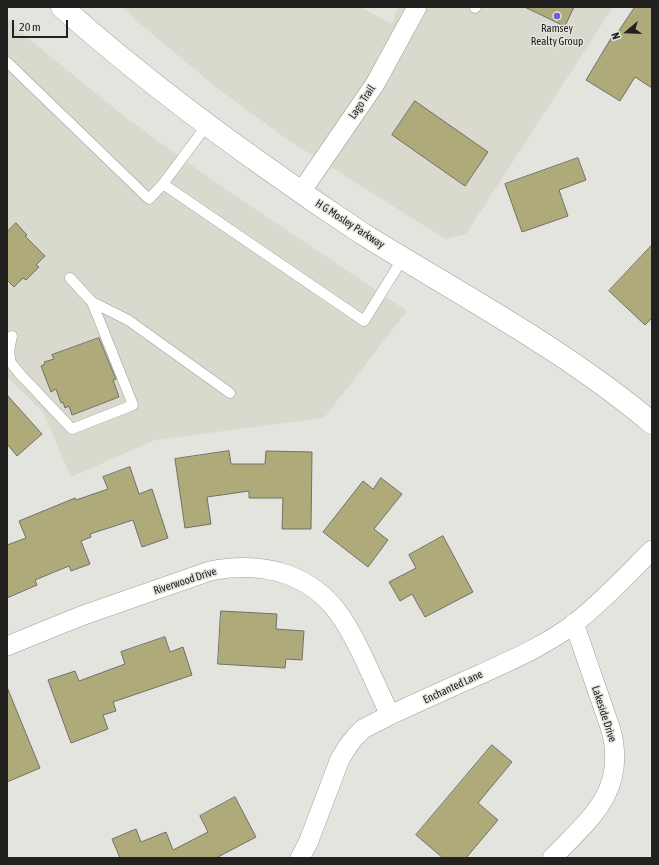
<!DOCTYPE html>
<style>
body{margin:0}
#map{position:relative;width:659px;height:865px;overflow:hidden;background:#e4e4df;font-family:"Asap Condensed",sans-serif}
canvas{display:block}
.frame{position:absolute;inset:0;border:8px solid #222120;pointer-events:none}
.north{position:absolute;left:607px;top:12px;width:40px;height:40px;-webkit-text-stroke:3px #e4e4df;paint-order:stroke;rotate:251deg;font-size:11px;font-weight:700;line-height:16px;text-align:center;color:#222120}
.north::after{content:'';display:block;margin:auto;width:14px;height:18px;background:#222120;clip-path:polygon(50% 0,100% 100%,50% 72%,0 100%)}
.scale{position:absolute;left:12px;top:20px;width:56px;height:18px;box-sizing:border-box;border:2px solid #222120;border-top:0;padding-left:5px;font-size:12px;line-height:14px;white-space:nowrap;color:#222120;-webkit-text-stroke:3px #e4e4df;paint-order:stroke}
</style>
<div id="map">
<canvas width="659" height="865"></canvas>
<div class="frame"></div>
<div class="north">N</div>
<div class="scale">20 m</div>
</div>
<script>
const g = document.querySelector('canvas').getContext('2d');
g.lineJoin = 'round';
function fill(path, color) { g.fillStyle = color; g.fill(path, 'evenodd'); }
function stroke(path, color, width, dash) { g.strokeStyle = color; g.lineWidth = width; g.lineCap = dash ? 'butt' : 'round'; g.setLineDash(dash || []); g.stroke(path); }
function label(font, color, halo, rows, align = 'center') {
  g.font = font + ' "Asap Condensed",sans-serif'; g.lineWidth = 3; g.setLineDash([]); g.textBaseline = 'middle'; g.strokeStyle = halo; g.fillStyle = color; for (const [text, x, y, turn = 0] of rows) {
    g.save(); g.translate(x, y); g.rotate((+turn || 0) * Math.PI / 180); g.textAlign = isNaN(turn) ? turn : align; if (halo) g.strokeText(text, 0, 0); g.fillText(text, 0, 0); g.restore();
  }
}
fill(new Path2D(`
 M122 7H361L392 24 398 7H613L466 234 445 239 288 140 217 88 139 23Z
 M7 18 29 39 124 116 212 180 407 311 324 418 155 440 71 477 43 412 7 377Z`), '#dad9cd');
const building = new Path2D(`
 M525 7H574L565 26Z
 M635 7H652V88L635 77 620 101 586 80 613 35 615 36Z
 M415 101 488 152 465 186 392 135Z
 M578 158 586 180 559 190 568 216 522 232 505 184Z
 M16 223 27 235 25 236 45 256 36 265 39 267 26 280 23 278 14 287 7 280V232Z
 M652 245V318L645 325 609 291Z
 M99 338 116 379 113 380 119 397 72 415 69 406 65 408 63 402 61 403 56 389 51 392 41 366 45 364 44 362 54 359 52 355Z
 M7 395 42 434 17 456 7 444Z
 M229 451 231 464H265L266 451 312 452 311 529H282L283 498H249V491L207 497 211 524 185 528 175 459Z
 M130 467 139 494 152 489 168 538 142 547 133 520 90 534 91 537 81 541 90 564 71 571 69 566 35 580 37 585 7 598V545L26 538 19 521 75 498 76 500 108 489 103 477Z
 M381 478 402 494 374 529 388 540 368 567 323 532 363 481 373 489Z
 M443 536 473 592 425 617 412 594 400 601 389 582 416 568 409 555Z
 M221 611 277 614 276 629 304 631 302 660 286 659 285 668 218 664Z
 M165 637 170 652 183 647 192 675 113 702 116 711 103 715 108 729 71 743 48 680 75 671 79 681 125 664 121 652Z
 M7 687 40 768 7 782Z
 M492 745 512 762 478 803 498 820 466 858H443L416 835Z
 M235 797 256 837 216 858H120L112 839 136 829 141 842 166 832 173 850 208 832 200 816Z`);
fill(building, '#aeaa79');
stroke(building, '#70706c', 1);
const lane = new Path2D(`
 M475 8 476 7
 M7 62 149 199 163 184 207 125
 M163 184 364 321 403 258
 M92 302 128 320 230 393
 M12 336 9 351 11 363 20 374 72 429 133 405 92 302 70 278`);
const street = new Path2D(`
 M301 192 375 84 417 7
 M7 646 81 616 210 571C234 566 256 566 279 572 328 586 346 620 366 663 374 680 382 698 390 715
 M300 858 308 843 340 759 348 746 355 737 363 729 390 715C421 701 451 687 481 674 514 659 546 645 575 623 603 601 627 575 652 550
 M552 858C590 819 627 791 611 730L574 623`);
const secondary = new Path2D(`
 M62 7C127 65 196 118 267 168 299 191 331 213 363 234 461 295 564 349 652 423`);
stroke(lane, '#9e9e9a', 11);
stroke(street, '#9e9e9a', 20);
stroke(secondary, '#9e9e9a', 23);
stroke(lane, '#fff', 10);
stroke(street, '#fff', 19);
stroke(secondary, '#fff', 22);
for (const [x, y, r, color] of [
 [557,16,4,"#6d5ed8"]
]) { const dot = new Path2D(); dot.arc(x, y, r, 0, 2 * Math.PI); g.fillStyle = color; g.fill(dot); stroke(dot, '#e4e4df', 1.5); }
label('11px', '#222120', '#e4e4df', [
 ["Ramsey",557,29],
 ["Realty Group",557,42]
]);
label('11px', '#222120', '#e4e4df', [
 ["Lago Trail",362,102,-56],
 ["H G Mosley Parkway",350,224,33],
 ["Riverwood Drive",185,581,-18],
 ["Enchanted Lane",453,687,-25],
 ["Lakeside Drive",604,714,72]
]);
</script>
